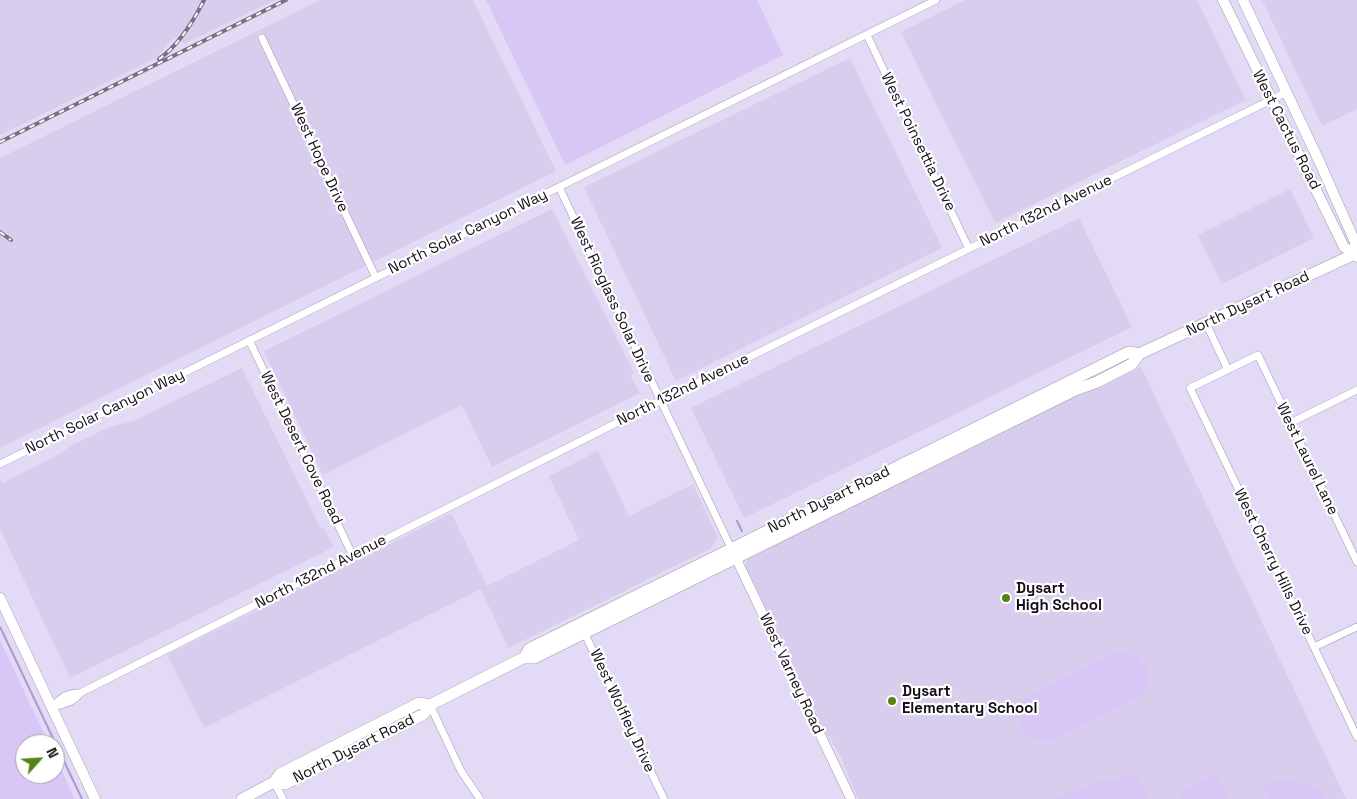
<!DOCTYPE html>
<style>
body{margin:0}
#map{position:relative;width:1357px;height:799px;overflow:hidden;background:#e3daf5;font-family:"Space Grotesk",sans-serif}
canvas{display:block}
.north{position:absolute;left:15px;top:734px;width:50px;height:50px;box-sizing:border-box;background:#fff;border:1px solid #a09fa3;border-radius:50%;rotate:64deg;font-size:14px;font-weight:700;line-height:20px;text-align:center;color:#120f18}
.north::after{content:'';display:block;margin:auto;width:18px;height:22px;background:#558413;clip-path:polygon(50% 0,100% 100%,50% 72%,0 100%)}
</style>
<div id="map">
<canvas width="1357" height="799"></canvas>
<div class="north">N</div>
</div>
<script>
const g = document.querySelector('canvas').getContext('2d');
g.lineJoin = 'round';
function fill(path, color) { g.fillStyle = color; g.fill(path, 'evenodd'); }
function stroke(path, color, width, dash) { g.strokeStyle = color; g.lineWidth = width; g.lineCap = dash ? 'butt' : 'round'; g.setLineDash(dash || []); g.stroke(path); }
function label(font, color, halo, rows, align = 'center') {
  g.font = font + ' "Space Grotesk",sans-serif'; g.lineWidth = 4.5; g.setLineDash([]); g.textBaseline = 'middle'; g.strokeStyle = halo; g.fillStyle = color; for (const [text, x, y, turn = 0] of rows) {
    g.save(); g.translate(x, y); g.rotate((+turn || 0) * Math.PI / 180); g.textAlign = isNaN(turn) ? turn : align; if (halo) g.strokeText(text, 0, 0); g.fillText(text, 0, 0); g.restore();
  }
}
fill(new Path2D(`
 M0 0H275L184 44 175 37 156 58 0 135Z
 M320 0H473L556 171 0 448V158Z
 M965 0H1197L1246 100 995 223 901 32Z
 M1262 0H1357V109L1322 126Z
 M850 58 942 248 676 381 584 187Z
 M1290 189 1314 238 1222 284 1198 235Z
 M552 209 634 373 630 375 640 393 492 467 462 405 323 475 264 351Z
 M1079 218 1132 327 744 518 691 408Z
 M1141 367 1346 799H858L840 755 824 729 746 567V562L748 558 1074 396 1096 389Z
 M242 368 321 529 324 528 334 547 70 678 0 529V479L3 483 61 453 72 445 109 427 134 421Z
 M598 451 629 516 693 484 717 536 715 543 710 549 508 648 481 589 204 728 167 655 451 513 487 586 579 540 549 476Z`), '#d9cdee');
fill(new Path2D(`
 M486 0H757L783 55 565 165Z
 M0 640 49 744H25V774H55V756L75 799H0Z
 M1124 651 1137 656 1146 665 1148 682 1141 696 1138 699 1053 741C1022 746 1006 714 1030 694L1112 653Z
 M1216 772 1228 799H1177L1193 784Z
 M1138 775 1148 799H1056L1091 783Z
 M1278 781C1297 779 1314 785 1327 799H1268L1263 785Z`), '#d8c7f6');
stroke(new Path2D(`
 M737 521 742 531
 M0 627 82 799`), '#ac98ce', 2);
const minor = new Path2D(`
 M867 35 969 249
 M262 38 376 278
 M559 187 731 548
 M1206 323 1228 370
 M249 340 353 556
 M1290 423 1357 390
 M0 464 936 0
 M1357 562 1258 355 1190 388 1357 737
 M583 630 664 799
 M1314 647 1357 627
 M430 705 461 771 480 799
 M52 707C60 698 68 692 80 693L660 401 1287 92
 M52 707C63 704 74 703 80 693
 M274 782 283 799`);
const tertiary = new Path2D(`
 M734 554 851 799`);
const secondary = new Path2D(`
 M1223 0 1344 247 1355 254
 M1243 0 1320 163 1355 242V254L1357 257
 M0 598 95 799`);
const primary = new Path2D(`
 M524 658 529 649 1129 352 1139 354
 M274 782 285 784 424 714 430 705 523 658H534L1075 390 1097 382 1132 364 1139 354 1357 253
 M242 799 274 782 280 774 419 703 430 705`);
stroke(minor, '#a097b0', 8);
stroke(tertiary, '#a097b0', 10);
stroke(secondary, '#a097b0', 11);
stroke(primary, '#a097b0', 12);
stroke(minor, '#fff', 7);
stroke(tertiary, '#fff', 9);
stroke(secondary, '#fff', 10);
stroke(primary, '#fff', 11);
const rail = new Path2D(`
 M159 59C179 45 193 22 204 0
 M0 142 286 0
 M0 232 11 240`);
stroke(rail, '#777183', 4);
stroke(rail, '#fff', 2, [5.5]);
for (const [x, y, r, color] of [
 [1006,598,5,"#558413"],
 [892,701,5,"#558413"]
]) { const dot = new Path2D(); dot.arc(x, y, r, 0, 2 * Math.PI); g.fillStyle = color; g.fill(dot); stroke(dot, '#fff', 2); }
label('15px', '#120f18', '#fff', [
 ["West Cactus Road",1286,130,63],
 ["West Poinsettia Drive",918,142,64],
 ["West Hope Drive",319,158,65],
 ["North 132nd Avenue",1046,211,-26],
 ["North Solar Canyon Way",468,232,-26],
 ["West Rioglass Solar Drive",612,300,65],
 ["North Dysart Road",1248,304,-25],
 ["North 132nd Avenue",683,390,-26],
 ["North Solar Canyon Way",105,412,-26],
 ["West Desert Cove Road",301,448,64],
 ["West Laurel Lane",1307,459,64],
 ["North Dysart Road",829,500,-26],
 ["West Cherry Hills Drive",1273,562,64],
 ["North 132nd Avenue",321,572,-27],
 ["West Varney Road",791,674,65],
 ["West Wolfley Drive",622,711,65],
 ["North Dysart Road",354,749,-27]
]);
label('bold 15px', '#120f18', '#fff', [
 ["Dysart",1016,589],
 ["High School",1016,606],
 ["Dysart",902,692],
 ["Elementary School",902,709]
], 'left');
</script>
